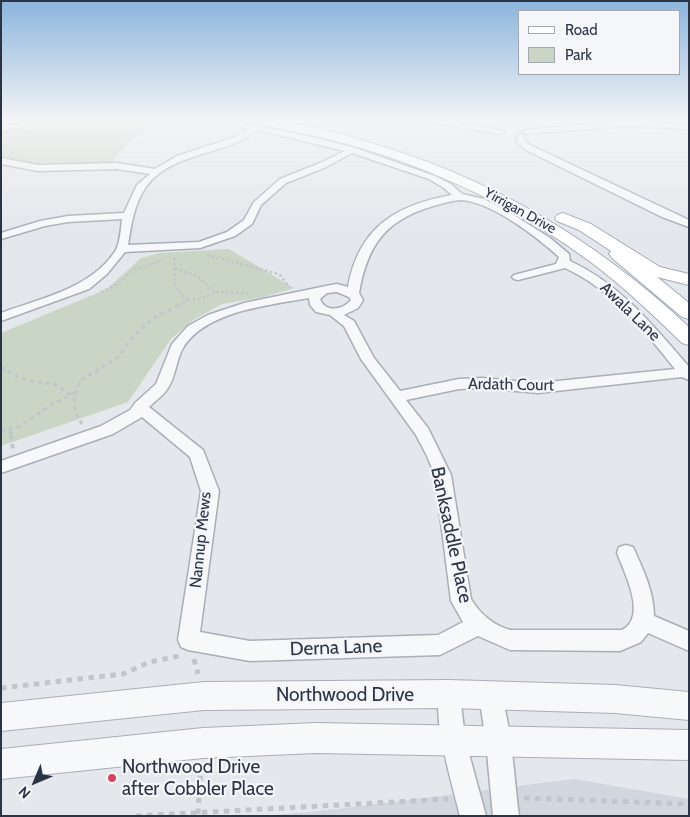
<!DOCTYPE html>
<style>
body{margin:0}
#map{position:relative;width:690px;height:817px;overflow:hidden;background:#e4e7ec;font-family:Cabin,sans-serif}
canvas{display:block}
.frame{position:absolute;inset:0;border:2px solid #2b3445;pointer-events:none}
.legend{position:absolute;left:518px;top:10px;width:162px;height:65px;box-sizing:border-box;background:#f4f6f9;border:1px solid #a4a8b1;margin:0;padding:6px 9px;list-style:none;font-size:15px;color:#2b3445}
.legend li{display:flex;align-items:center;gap:10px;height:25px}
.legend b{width:25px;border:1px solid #a4a8b1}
.north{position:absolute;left:10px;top:757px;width:50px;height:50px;-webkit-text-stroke:4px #f4f6f9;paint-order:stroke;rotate:225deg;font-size:14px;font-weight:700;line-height:20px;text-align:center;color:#2b3445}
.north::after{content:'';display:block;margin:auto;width:18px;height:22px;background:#2b3445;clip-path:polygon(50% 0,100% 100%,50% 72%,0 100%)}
</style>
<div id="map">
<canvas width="690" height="817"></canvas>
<div class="frame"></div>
<ul class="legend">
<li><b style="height:6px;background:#fff"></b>Road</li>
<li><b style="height:14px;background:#c9d6c5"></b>Park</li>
</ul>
<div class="north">N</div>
</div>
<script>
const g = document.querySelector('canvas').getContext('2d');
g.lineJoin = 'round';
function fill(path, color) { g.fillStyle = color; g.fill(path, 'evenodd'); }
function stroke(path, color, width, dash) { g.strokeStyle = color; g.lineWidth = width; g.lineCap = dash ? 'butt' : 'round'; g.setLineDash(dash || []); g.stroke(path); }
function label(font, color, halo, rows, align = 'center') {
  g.font = font + ' Cabin,sans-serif'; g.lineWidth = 4.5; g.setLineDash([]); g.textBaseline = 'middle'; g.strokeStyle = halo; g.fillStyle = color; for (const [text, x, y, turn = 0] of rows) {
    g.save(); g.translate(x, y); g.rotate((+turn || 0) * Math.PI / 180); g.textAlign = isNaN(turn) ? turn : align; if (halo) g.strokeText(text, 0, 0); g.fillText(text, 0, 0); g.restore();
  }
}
fill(new Path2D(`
 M574 779 689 799V816H266L330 810Z`), '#d2d6de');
fill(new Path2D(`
 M63 121H153L161 122 129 141 111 163 39 166 1 158V131L31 128Z
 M464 121H577L532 128 491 127Z
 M229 249 294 288 264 297 222 304 193 320 171 339 128 402 1 446V333L107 289 141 258 160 253Z`), '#c9d6c5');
const minor = new Path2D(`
 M37 121H54L1 131V127Z
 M211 121 244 123 316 138 355 148 435 176 451 184 462 194 484 199 509 212 550 238 569 254 570 261C620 284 654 326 689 367V380L682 377 538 393 482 388 459 389 406 400 428 428 451 475 471 599C480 614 493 625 510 630H622C648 617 624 572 617 553L619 547 626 545 633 547C643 569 654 592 654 616L689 631V651L648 633 641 642 620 651 510 650 478 636 440 655 250 661 188 650 181 647 178 640 201 491 190 457 142 417 113 434 1 473V461L101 426 130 410 135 403 156 384 172 344 188 326 208 315 244 303 326 286 337 284 348 287C359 227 396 205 452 195L444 188 429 179 352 153 326 167 286 183 261 205 252 224 235 236 200 248 125 252 107 274 89 289 1 321V313C41 298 91 289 116 250 120 242 121 228 122 219L68 222 45 226 1 239V233L40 221 68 216 124 213 137 185 150 174 117 169 38 171 1 164V158L38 165 117 163 155 169 177 156 232 138 250 129ZM258 130 345 151 320 163 280 179 254 202 244 220 227 232 199 242 128 245C131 226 134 204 146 187 166 158 209 155 238 142 245 138 252 134 258 130ZM460 200C491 201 537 237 559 257L556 264 514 275 512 277 514 279 518 280 565 268C611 289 644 330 675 369L538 383 482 378 459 379 400 391 374 358 354 321 344 315 358 308 363 300 359 293C367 247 384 221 430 207 440 204 450 201 460 200ZM337 292 349 297 351 300C343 310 325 313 320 299L327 293ZM309 298 310 305 316 312 330 315 344 326 361 359 416 435 426 454 435 475 451 601 463 622 438 635 250 641 200 632 219 491 203 450 149 407C155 401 164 395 168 388 176 376 176 360 183 348 205 311 270 305 309 298Z
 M431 121H448L500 130 504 132 500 134 435 123Z
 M627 121 689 125V129L627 126 526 134 522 132 526 130Z
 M517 135H523L525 141 532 146 689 220V227L662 217 526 150 517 142Z
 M449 683 457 686 460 694 465 739 486 816H460C453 786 430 713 441 686Z
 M490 684 498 687C512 721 514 779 519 816H493L486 742 479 695 482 687Z`);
const tertiary = new Path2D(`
 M449 680 615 685 689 692V720L615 713 449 708 204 710 1 731V703L204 682Z
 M316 723 689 730V760L316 753 203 758 1 779V749L203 728Z`);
const primary = new Path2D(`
 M258 121C292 120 326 130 358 139 488 176 591 236 689 327V345L682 343C653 315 624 287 592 263 528 215 453 178 377 153 339 140 299 133 260 124Z
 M563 213 591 224 660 267 689 274V285L657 277 689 303V319L682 317 612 258 609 254 611 251 579 230 557 221 555 218 557 215Z`);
stroke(minor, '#a9aeb7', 3);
stroke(tertiary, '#a9aeb7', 2);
stroke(primary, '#a3abb8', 2);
stroke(new Path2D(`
 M207 255 275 273 281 276 289 287
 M174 258C177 280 167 284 188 300
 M175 268 197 276 215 292
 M101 292 116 285 135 269 163 260
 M179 305 188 300 201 299 215 292 248 293`), '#c2c5cb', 2.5, [2.5, 2.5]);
stroke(new Path2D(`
 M1 367 16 376 31 381 54 384 71 395
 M82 424 75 412 74 398 80 381 118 357 133 336 154 318 181 304
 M1 431 18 427 51 405 75 393
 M10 431 11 436`), '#c2c5cb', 3, [4, 4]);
stroke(new Path2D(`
 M11 435 13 450`), '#c2c5cb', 4, [4.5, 4.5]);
stroke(new Path2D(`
 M194 659 198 674
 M1 688 123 674 150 662 179 656
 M524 798 689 804
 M198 814 201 765
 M136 816 448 799`), '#c2c5cb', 5, [5.5, 5.5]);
fill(minor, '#f7f8fa');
fill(tertiary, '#f7f8fa');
fill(primary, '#fff');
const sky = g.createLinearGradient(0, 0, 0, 235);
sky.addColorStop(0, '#8bb4dd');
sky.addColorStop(0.51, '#f3f4f6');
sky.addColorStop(1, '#f3f4f600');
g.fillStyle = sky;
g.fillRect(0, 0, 690, 235);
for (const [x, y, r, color] of [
 [112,778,5,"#d1495b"]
]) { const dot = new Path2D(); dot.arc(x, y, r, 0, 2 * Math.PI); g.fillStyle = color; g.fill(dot); stroke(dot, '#f4f6f9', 2); }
label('14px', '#2b3445', '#f4f6f9', [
 ["Yirrigan Drive",520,211,29]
]);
label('16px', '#2b3445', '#f4f6f9', [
 ["Awala Lane",630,312,44],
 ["Ardath Court",511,385,1],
 ["Nannup Mews",201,540,-84]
]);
label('19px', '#2b3445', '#f4f6f9', [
 ["Banksaddle Place",451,535,78],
 ["Derna Lane",336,648,-2],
 ["Northwood Drive",345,695]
]);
label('19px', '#2b3445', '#f4f6f9', [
 ["Northwood Drive",122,767],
 ["after Cobbler Place",122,789]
], 'left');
</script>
